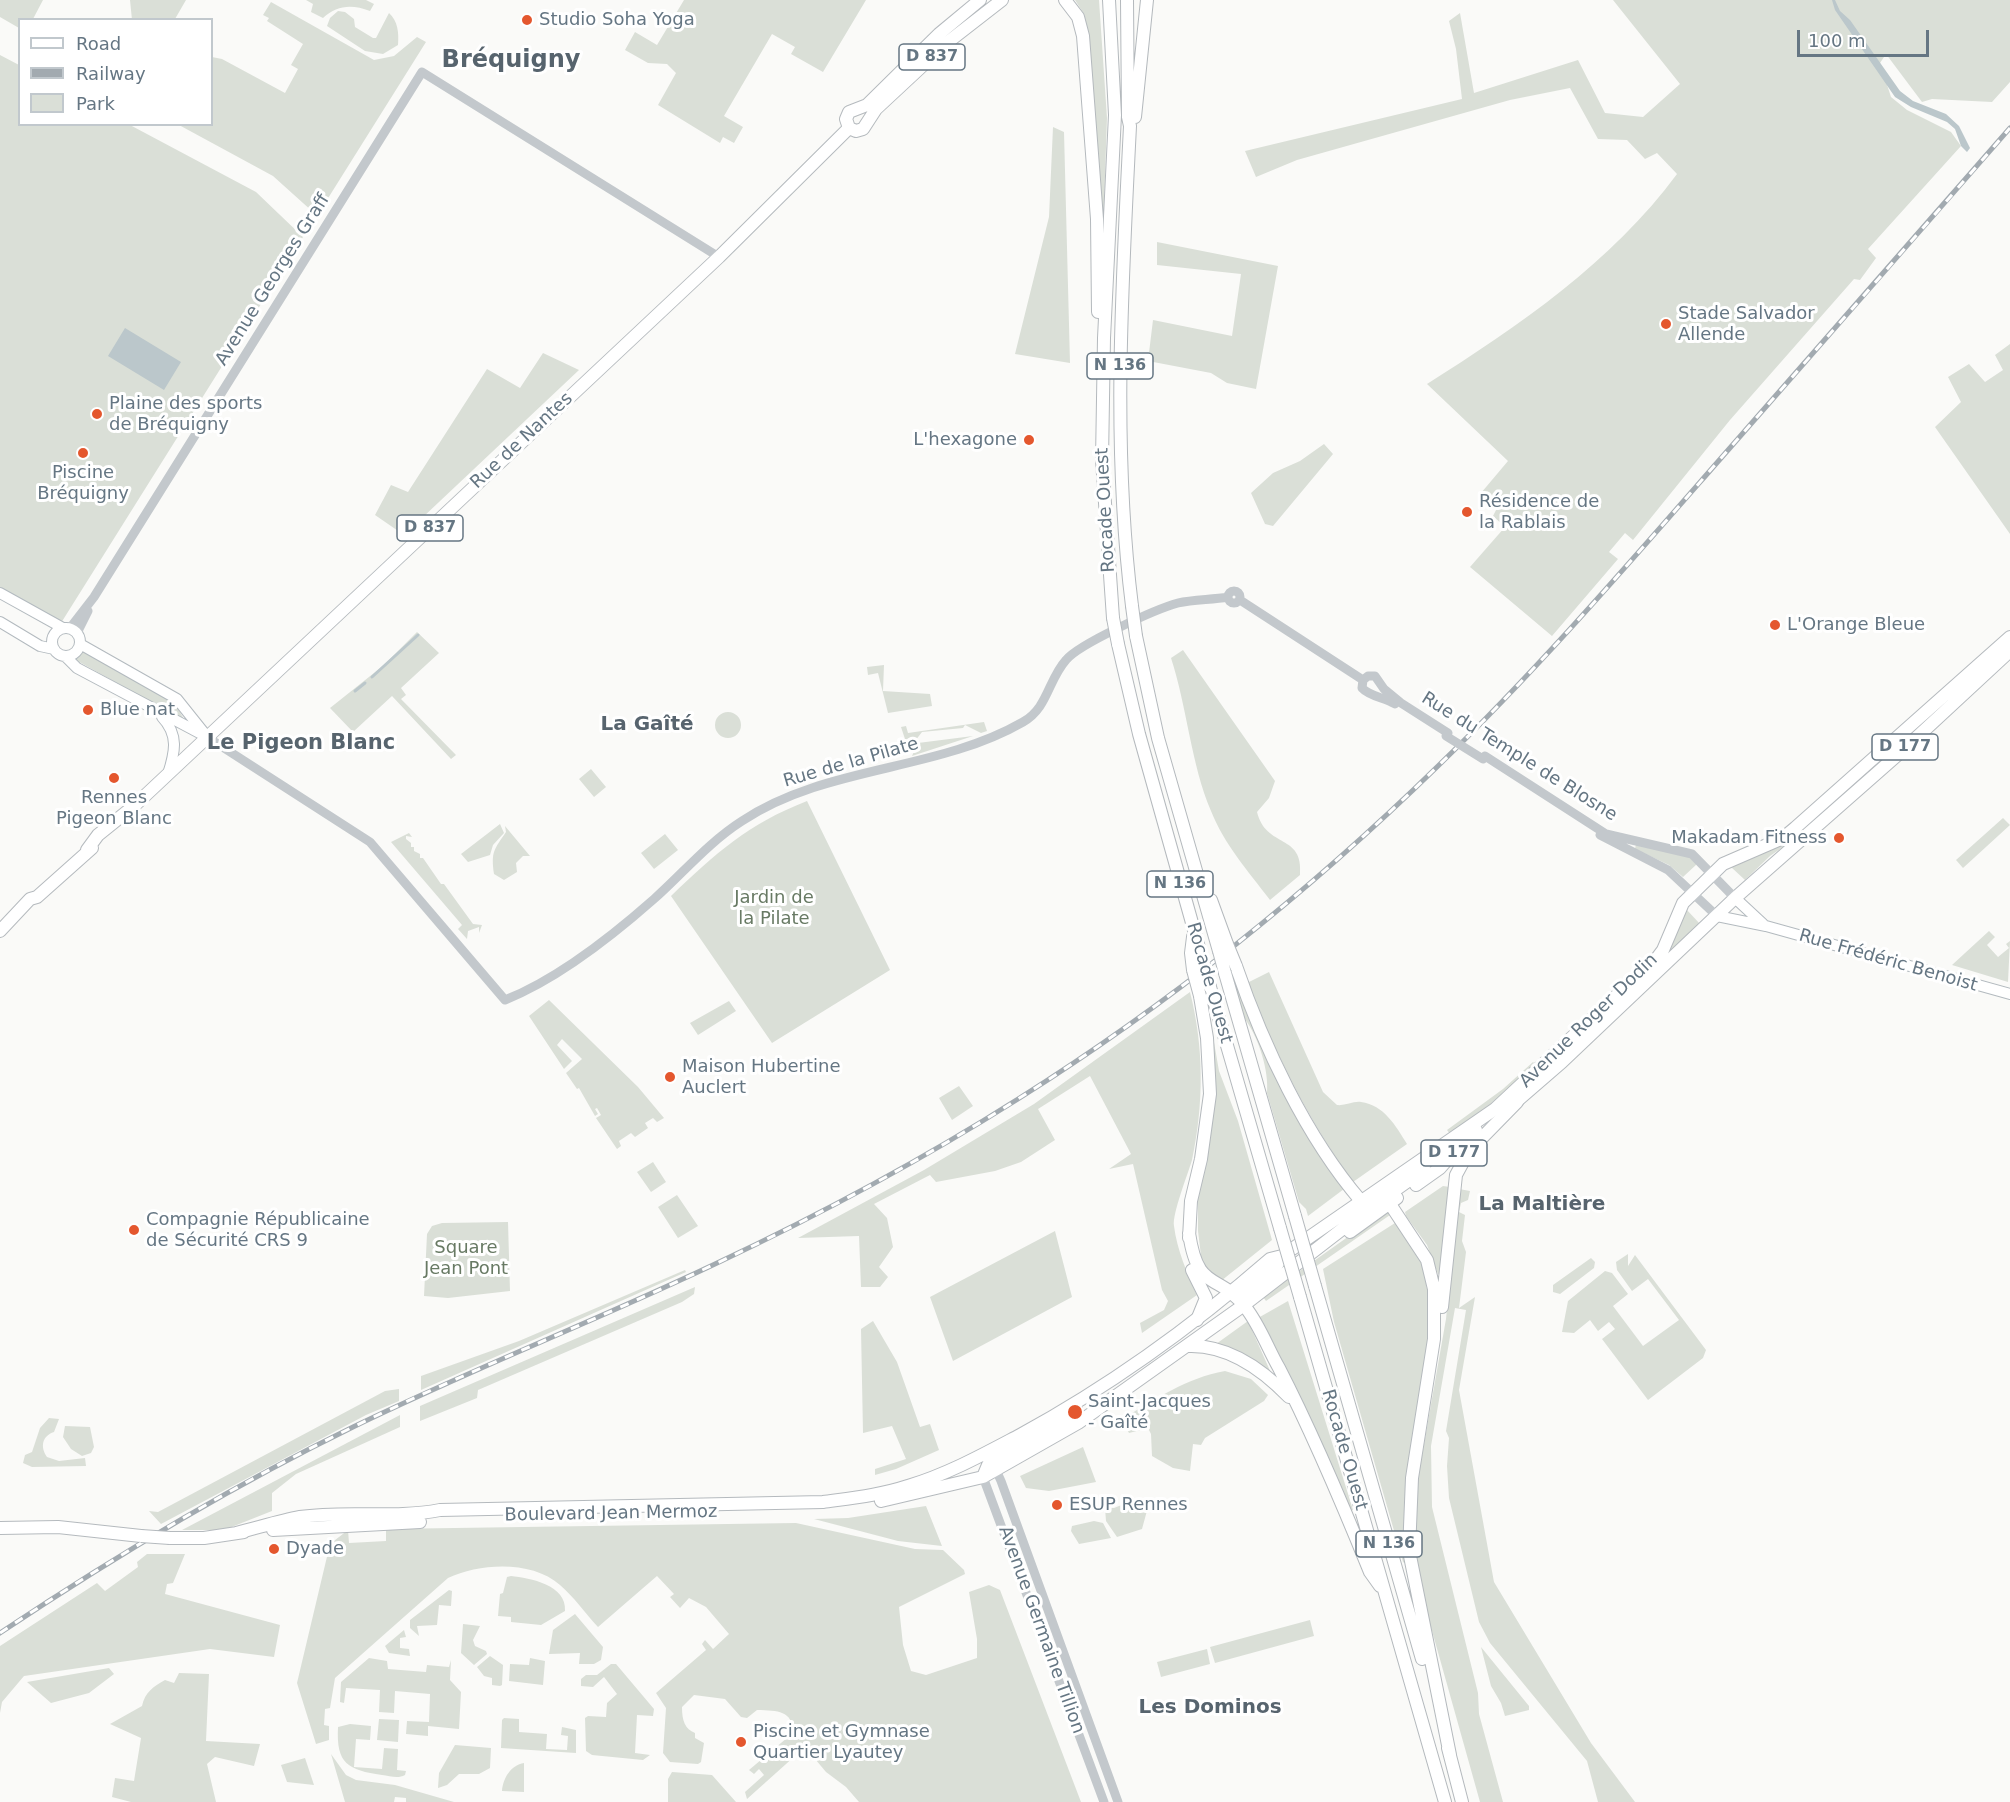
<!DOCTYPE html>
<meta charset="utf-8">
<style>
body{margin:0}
#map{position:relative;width:2010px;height:1802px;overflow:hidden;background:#fafaf8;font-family:"DejaVu Sans",sans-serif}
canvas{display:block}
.legend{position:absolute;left:18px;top:18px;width:195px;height:108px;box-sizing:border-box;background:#fff;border:2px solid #c1c8cd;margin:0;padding:8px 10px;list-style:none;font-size:18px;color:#657683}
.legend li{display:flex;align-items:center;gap:12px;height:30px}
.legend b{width:30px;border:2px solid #c1c8cd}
.scale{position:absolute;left:1797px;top:30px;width:132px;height:27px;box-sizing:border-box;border:3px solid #657683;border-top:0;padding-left:8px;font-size:18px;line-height:21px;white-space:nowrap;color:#657683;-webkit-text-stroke:4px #fff;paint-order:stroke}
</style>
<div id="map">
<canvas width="2010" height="1802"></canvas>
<ul class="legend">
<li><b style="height:8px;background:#fff"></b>Road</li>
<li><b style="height:8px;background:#a2aab0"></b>Railway</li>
<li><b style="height:16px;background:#dadfd7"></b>Park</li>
</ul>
<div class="scale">100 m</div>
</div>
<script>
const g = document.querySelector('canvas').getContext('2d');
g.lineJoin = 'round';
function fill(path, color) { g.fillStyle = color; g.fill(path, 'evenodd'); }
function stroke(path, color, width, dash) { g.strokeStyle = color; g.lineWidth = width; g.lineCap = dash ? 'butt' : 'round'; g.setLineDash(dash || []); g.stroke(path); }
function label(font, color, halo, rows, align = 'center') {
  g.font = font + ' "DejaVu Sans",sans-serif'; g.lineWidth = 6; g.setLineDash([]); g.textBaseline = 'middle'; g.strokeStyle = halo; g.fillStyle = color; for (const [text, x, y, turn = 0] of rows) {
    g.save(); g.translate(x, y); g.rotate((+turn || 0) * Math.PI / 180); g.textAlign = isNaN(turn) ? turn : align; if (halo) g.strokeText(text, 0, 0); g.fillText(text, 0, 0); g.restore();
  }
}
fill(new Path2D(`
 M0 0H43L33 19 20 20 19 28 0 17Z
 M130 0H186L175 19 132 20Z
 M306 0H366L374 4 370 11C352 4 337 5 323 18L311 12 313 4Z
 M684 0H866L823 72 791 54 795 47 772 34 724 116 743 127 734 143 723 137 720 143 658 105 676 73 667 64 648 63 625 50 635 32 657 45Z
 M1075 0H1099L1107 118 1103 234 1087 26 1084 14Z
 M1613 0H2010V82L1992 102 1932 99 1922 102 1886 54 1880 63 1891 97 1907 110 1951 132 1961 146 1868 249 1876 258 1860 280 1854 279 1730 420 1633 540 1625 533 1609 552 1618 559 1552 636 1470 567 1505 527 1493 516 1498 506 1481 493 1508 461 1427 384C1519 326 1612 262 1677 174L1657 153 1645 159 1627 140 1598 139 1570 88 1510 100 1297 160 1256 177 1245 151 1462 99 1456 49 1449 21 1460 13 1474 93 1578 60 1605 113 1643 117 1680 84Z
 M271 2 374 60 394 56 417 37 426 42 320 211 313 212 273 176 179 125 212 124V57L222 59 285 93 298 69 291 65 303 44 267 21 269 18 263 15Z
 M338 11 345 12 354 19 355 27 373 38H376L389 13C398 21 399 33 398 45L383 54 365 51 327 26 330 18Z
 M0 55 19 65 20 124 130 125 256 192 303 237 61 623 0 587Z
 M1053 127 1064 132 1070 363 1015 354 1049 217Z
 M1157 242 1278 266 1256 389 1227 383 1211 373 1148 361 1153 320 1232 336 1241 274 1157 265Z
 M2010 344V534L1935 427 1961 402 1948 377 1969 364 1985 382 2003 370 1995 355Z
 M543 353 579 370 404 535 375 515 391 485 408 492 487 369 520 388Z
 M1324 444 1333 454 1273 526 1265 524 1251 493 1273 473 1300 461Z
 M417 632 439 653 401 688 406 695 401 699 456 755 451 759 392 696 353 732 330 708 384 665Z
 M81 649 174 702 185 721 74 659Z
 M1183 650 1275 781 1269 798 1257 812C1266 849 1304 833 1300 875L1270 900C1248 871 1224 844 1211 811 1191 764 1187 707 1171 658Z
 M884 665 883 691 930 694 932 706 888 713 878 673 868 675 867 667Z
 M715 725a13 13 0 1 1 26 0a13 13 0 1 1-26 0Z
 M984 722 987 731 981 733 965 725 963 728 922 732 905 754 904 748 910 743 905 739 901 727 906 726 908 733Z
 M973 736 912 756 918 743Z
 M591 769 606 787 594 797 579 779Z
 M807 801 890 970 772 1043 671 896C716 853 748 824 807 801Z
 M2003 818 2010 825 1963 868 1956 860Z
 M500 824 504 833 493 845 490 855 468 862 461 854Z
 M505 826 530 856H523L516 863 517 872 504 880 494 874C491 851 494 850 506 832Z
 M409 833 412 837 406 836V839L411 843V847H414V851L420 854V858H423L441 884H444L473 924 482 925 479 933V927L468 931 467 939 458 929 462 925 391 842Z
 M665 834 678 850 654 869 641 853Z
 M1793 840 1770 856 1745 880 1731 867Z
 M1636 844 1689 857 1697 864 1683 877 1669 865 1635 849Z
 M1686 909 1701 925 1662 962 1671 946Z
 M1989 931 1995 937 1987 945 1998 957 2009 948 2006 944 2010 941 2008 982 1952 965Z
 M1232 971 1344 1189 1308 1216 1306 1209 1299 1202 1267 1093C1269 1070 1259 1040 1247 1022 1240 1012 1235 984 1232 971Z
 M1269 972 1323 1092 1337 1105C1345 1106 1353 1101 1361 1102 1384 1105 1396 1126 1407 1144L1353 1182C1309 1122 1275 1052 1247 983Z
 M1190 992C1204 1047 1204 1104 1192 1160 1188 1174 1172 1214 1174 1226 1177 1250 1187 1273 1197 1295L1142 1333 1140 1323 1164 1310 1168 1301 1162 1290 1133 1164 1109 1169 1131 1154 1090 1076 1038 1109 1055 1140 1021 1162 995 1171 936 1182 930 1175 874 1204 887 1218 893 1247 879 1267 888 1277 880 1287H861L859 1236 798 1238 924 1170 1034 1104Z
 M549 1000 638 1087 664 1118 657 1122 653 1118 645 1123 648 1128 635 1137 631 1133 619 1141 621 1146 617 1149 596 1118 601 1115 597 1108 595 1109 598 1114 595 1116 579 1088 577 1089 566 1073 582 1059 562 1039 557 1045 572 1061 564 1069 529 1016Z
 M729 1001 736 1011 698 1035 690 1023Z
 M1211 1025 1219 1071 1238 1121 1272 1240 1221 1281 1202 1264 1198 1231V1191Z
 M1533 1062 1537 1066 1503 1095 1450 1134 1447 1130 1503 1089Z
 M959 1086 973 1106 952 1120 939 1098Z
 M653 1162 666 1182 651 1192 637 1172Z
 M1443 1186 1450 1187 1441 1273 1438 1274 1427 1245 1406 1216 1405 1212Z
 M1459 1189 1470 1191 1468 1200 1461 1203 1459 1212 1465 1215 1462 1241 1466 1252 1459 1308 1475 1297 1459 1390 1494 1582 1591 1743 1635 1802H1598L1587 1761 1490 1643 1479 1622 1449 1498 1447 1466 1449 1438 1446 1431 1466 1310 1455 1308 1431 1446 1432 1507 1478 1693 1479 1714 1503 1802H1480L1427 1613 1416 1557 1414 1526 1417 1484 1446 1319Z
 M677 1195 698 1226 678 1238 658 1207Z
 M1388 1211 1390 1215 1266 1301 1263 1297 1383 1212Z
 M508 1222 510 1291 448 1298 424 1296 427 1234 432 1226 442 1223Z
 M1395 1223 1421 1256 1431 1311 1406 1564 1403 1562 1334 1322 1323 1269Z
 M1055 1231 1072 1297 953 1361 930 1297Z
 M1628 1254V1266L1635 1255 1706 1350 1703 1358 1648 1400 1602 1339 1615 1329 1609 1322 1598 1331 1590 1320 1574 1333 1562 1332 1568 1301 1605 1271 1612 1273 1628 1294 1613 1306 1643 1346 1679 1320 1648 1279 1632 1291 1617 1270 1616 1262Z
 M1591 1258 1595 1262 1594 1268 1560 1294 1553 1292V1285Z
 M685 1270 686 1272 421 1390V1376L519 1341Z
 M695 1287 694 1294 682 1302 478 1390 477 1398 420 1421V1406Z
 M1288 1301 1353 1510 1349 1511 1258 1318Z
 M873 1321 897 1362 920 1427 930 1424 939 1450 896 1469 875 1475V1469L906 1459 892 1426 863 1433 861 1329Z
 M1248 1321 1271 1373 1216 1344Z
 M1225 1371 1251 1379 1268 1395 1264 1401 1205 1438 1201 1445 1193 1444 1190 1471 1173 1468 1152 1456 1151 1434 1148 1428 1129 1433 1122 1419C1156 1399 1186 1378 1225 1371Z
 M399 1389V1401L366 1415 161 1524 149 1511 158 1512 385 1391Z
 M400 1415V1427L296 1474 272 1493V1511L224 1530H182Z
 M49 1418 59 1419 54 1432C42 1436 40 1447 47 1457L59 1461 85 1458 86 1466 32 1467 23 1463 25 1455 32 1452 40 1428Z
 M65 1426 90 1427 94 1447 91 1453 82 1456 71 1449 63 1437Z
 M1083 1447 1096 1482 1049 1491 1026 1488 1020 1476Z
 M1129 1502 1148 1507 1142 1529 1117 1537 1106 1521 1105 1508H1114Z
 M926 1506 942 1546 898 1541 814 1519 848 1518Z
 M1094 1521 1103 1523 1111 1538 1079 1544 1071 1531 1072 1526Z
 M796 1523 915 1549 943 1550 964 1570 965 1574 899 1607 903 1645 911 1671 926 1675 977 1658V1639L969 1592 989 1585 1000 1590 1081 1802H859L846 1787 826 1772 805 1747 747 1799 745 1792 764 1775 759 1769 754 1774 749 1770 794 1732C791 1710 779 1711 757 1710L747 1718 741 1717 725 1699 694 1695 682 1707C682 1721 685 1729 695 1733V1738L704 1743 701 1762 698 1764 670 1762 663 1753 666 1708 656 1693 706 1650 702 1644 705 1640 713 1649 729 1634 706 1607 689 1598 680 1608 670 1597 674 1594 657 1576 598 1627C585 1613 574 1597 560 1585 532 1560 480 1563 448 1578L335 1678 330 1708 325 1709 324 1725 329 1726V1740L316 1744 297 1683 330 1544 348 1530 349 1543 386 1541V1529Z
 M147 1554H185L173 1583 167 1584 165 1594 280 1625 274 1657 210 1649 24 1676 2 1702 0 1713V1646L97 1583 105 1591 138 1567 137 1562Z
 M511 1576C530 1578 567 1585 565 1611L541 1625 511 1622V1617L498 1616 500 1594 503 1593 507 1577Z
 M449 1590 452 1591 451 1606 439 1605 437 1625 417 1626 419 1636 410 1628V1620Z
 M575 1614 603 1647 601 1660 594 1664H579L580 1653 549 1654 553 1630Z
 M1310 1620 1314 1636 1215 1663 1210 1647Z
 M463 1624 480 1626 473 1640 475 1646 486 1651 487 1654 474 1665 461 1653Z
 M404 1630 406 1637 400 1638V1648L409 1649 410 1656 389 1653 385 1646Z
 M1481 1647 1529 1706V1710L1505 1716 1501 1703 1491 1686Z
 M1207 1649 1210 1664 1161 1677 1157 1662Z
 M490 1656 503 1665 502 1685 500 1686 492 1685V1678L484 1676 477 1667Z
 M369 1658 387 1661 388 1669 426 1672 427 1665 449 1667 451 1660 450 1680 461 1692 459 1729 428 1726V1736L406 1734 407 1721 429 1722 430 1694 395 1691 394 1713 379 1712 380 1690 346 1688 344 1703 340 1702 341 1682Z
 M530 1658 545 1661 543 1685 509 1681 510 1664 529 1665Z
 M611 1664H616L654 1709 653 1716 637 1715 635 1753 650 1755 643 1760 592 1755 586 1751 585 1718 588 1716 606 1717 607 1703 617 1694 604 1677 593 1687 581 1686V1679L586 1675H597Z
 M109 1668 114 1674 89 1693 51 1703 27 1682Z
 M179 1673 209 1674 206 1741 260 1744 254 1766 215 1757 207 1764 216 1802H131L112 1797 115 1778 134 1781 141 1738 110 1724 142 1706C145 1692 153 1687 165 1680L174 1683Z
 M504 1718 519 1719V1732L547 1734 546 1749 567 1750 568 1736 561 1735 562 1727 576 1730V1753L501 1748 502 1720Z
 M379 1719 399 1720 398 1742 377 1740Z
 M350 1724 371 1726 370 1740 356 1739 354 1767 382 1769 384 1748 398 1749 397 1770 406 1771 405 1775C398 1779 390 1776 382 1775 348 1770 336 1764 338 1727Z
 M455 1745 491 1748 490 1768 479 1774H459L447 1785 438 1788 439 1773Z
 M331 1754 346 1775 356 1780 395 1785 454 1802H406V1798L395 1797 394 1802H345Z
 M305 1758 314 1785 287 1782 281 1765Z
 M524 1763V1792L502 1791C503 1778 511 1765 524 1763Z
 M672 1772 712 1775 736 1802H668V1779Z`), '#dadfd7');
fill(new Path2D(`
 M1832 0H1835L1840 11 1850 20 1900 91 1913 101 1946 114 1959 126 1970 148 1967 152 1961 146 1955 129 1947 122 1911 107 1895 97 1835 10Z
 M125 328 181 362 164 390 108 356Z`), '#bbc7cb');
stroke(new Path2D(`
 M372 677 418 635
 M355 691 365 683`), '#bbc7cb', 3);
const secondary = new Path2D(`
 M0 593 63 628
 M0 622 40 646 54 649
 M52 642a14 14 0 1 1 28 0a14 14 0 1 1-28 0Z
 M80 644 177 699 205 734
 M65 656 77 668 207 737
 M162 717C179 735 175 752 168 774
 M1735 898 1763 924
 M1717 916 1766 926 2010 994`);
const primary = new Path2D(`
 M980 0 939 34 867 105 849 112 846 119 849 128 856 131 863 129 876 109 948 42 1002 0
 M87 850 98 835 134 806 719 257 849 128
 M0 931 30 899 37 897 92 848
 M1510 1107 1562 1062 1735 898 1902 751 2010 651
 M1416 1185 1440 1168 1466 1138 1476 1130
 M1350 1232 1397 1198
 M983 1477 988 1465 1062 1422 1076 1410
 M881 1501 983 1477 1078 1423 1244 1305 1367 1210 1422 1171 1429 1153
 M0 1528 58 1527 141 1536
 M273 1530 420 1522
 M236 1533C257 1528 279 1521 300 1517 346 1510 394 1519 440 1510L823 1502C852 1498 881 1495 908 1486 948 1474 984 1454 1020 1435 1110 1386 1193 1326 1270 1259L1282 1256 1495 1109 1657 958 1663 950 1683 903 1723 864 1783 838 1795 828 2010 637
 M170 1538H204L244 1532`);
const trunk = new Path2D(`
 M1065 0 1078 17 1083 36 1097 219 1098 312
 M1109 0 1115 115 1104 338 1102 460 1113 618
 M1127 0 1128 117 1130 126C1122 287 1112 446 1132 606
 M1135 117 1147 0
 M1136 636 1158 738 1219 951
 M1118 644 1139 734 1203 962
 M1211 900 1227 944
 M1236 966C1263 1045 1306 1137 1361 1201L1379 1199 1390 1204 1427 1260 1434 1289V1339L1412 1478 1409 1551 1450 1755
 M1193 970 1191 953 1193 937
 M1225 973 1295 1216
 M1210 987 1280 1228
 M1189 1233C1198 1294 1218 1271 1246 1308 1260 1326 1268 1349 1279 1368 1313 1434 1342 1503 1370 1572L1380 1586
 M1189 1238 1191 1201 1201 1159 1210 1094 1207 1038 1200 996
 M1192 1270 1206 1298 1197 1320
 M1315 1286 1422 1659
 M1300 1297 1445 1802
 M1244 1305 1245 1294 1276 1267 1282 1256
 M1442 1307 1456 1175 1469 1151 1517 1102
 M1187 1346C1227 1344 1262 1369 1289 1397
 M1448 1748 1462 1802`);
stroke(secondary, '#b3babf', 12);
stroke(primary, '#b5babe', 14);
stroke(trunk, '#b4b9bd', 14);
stroke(new Path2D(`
 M1228 597a6 6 0 1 1 12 0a6 6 0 1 1-12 0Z
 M1240 600 1363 680
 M70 628 94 597 422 72 719 257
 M77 633 88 611
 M1363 680 1368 676H1375L1384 689 1401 703 1448 733
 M1363 680 1362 688C1369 696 1385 698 1395 704
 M207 737 370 842 505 1000C558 979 611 937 654 899 683 873 709 842 742 821 826 765 936 772 1023 722 1048 708 1048 680 1066 660 1079 644 1156 609 1178 603 1194 599 1211 600 1228 597
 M1485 756 1606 834 1692 854 1735 898
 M1600 835 1668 870 1717 916
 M990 1467 996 1470 1001 1481 1118 1802
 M983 1477 1104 1802`), '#c3c8cc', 9);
stroke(secondary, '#fff', 10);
stroke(primary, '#fff', 12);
stroke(trunk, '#fff', 12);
const rail = new Path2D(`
 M0 1633C114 1557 230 1487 353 1427 472 1369 595 1321 715 1264 819 1215 920 1161 1018 1099 1169 1004 1310 891 1438 766 1536 671 1625 568 1715 465 1813 353 1912 241 2010 128`);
stroke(rail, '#a2aab0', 5);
stroke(rail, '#fff', 3, [9]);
const primaryBridge = new Path2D(`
 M141 1536 170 1538`);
const trunkBridge = new Path2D(`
 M1132 606 1136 636
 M1113 618 1118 644
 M1227 944 1236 966
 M1219 951 1225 973
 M1203 962 1210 987
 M1193 970 1200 996
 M1295 1216 1315 1286
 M1280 1228 1300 1297`);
stroke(primaryBridge, '#b5babe', 14, []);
stroke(trunkBridge, '#b4b9bd', 14, []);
stroke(new Path2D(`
 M1446 736 1483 759`), '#c3c8cc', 9);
stroke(primaryBridge, '#fff', 12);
stroke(trunkBridge, '#fff', 12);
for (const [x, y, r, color] of [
 [527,20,6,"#e4572e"],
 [1666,324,6,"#e4572e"],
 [97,414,6,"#e4572e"],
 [1029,440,6,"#e4572e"],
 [83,453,6,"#e4572e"],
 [1467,512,6,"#e4572e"],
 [1775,625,6,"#e4572e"],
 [88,710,6,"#e4572e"],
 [114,778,6,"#e4572e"],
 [1839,838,6,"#e4572e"],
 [670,1077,6,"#e4572e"],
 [134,1230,6,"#e4572e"],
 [1075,1412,8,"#e4572e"],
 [1057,1505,6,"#e4572e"],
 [274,1549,6,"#e4572e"],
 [741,1742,6,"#e4572e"]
]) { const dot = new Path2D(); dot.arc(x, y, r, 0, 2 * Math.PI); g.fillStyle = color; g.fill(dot); stroke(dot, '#fff', 2); }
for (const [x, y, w] of [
 [932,57,66],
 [1120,366,66],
 [430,528,66],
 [1905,747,66],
 [1180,884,66],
 [1454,1153,66],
 [1389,1544,66]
]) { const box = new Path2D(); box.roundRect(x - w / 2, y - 13, w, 26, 4.5); g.fillStyle = '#fff'; g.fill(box); stroke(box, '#657683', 1.5); }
label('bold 16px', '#657683', null, [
 ["D 837",932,57],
 ["N 136",1120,366],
 ["D 837",430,528],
 ["D 177",1905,747],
 ["N 136",1180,884],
 ["D 177",1454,1153],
 ["N 136",1389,1544]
]);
label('18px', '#657683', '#fff', [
 ["Studio Soha Yoga",539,20],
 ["Stade Salvador",1678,314],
 ["Allende",1678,335],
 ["Plaine des sports",109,404],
 ["de Bréquigny",109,425],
 ["L'hexagone",1017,440,"right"],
 ["Piscine",83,473,"center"],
 ["Bréquigny",83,494,"center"],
 ["Résidence de",1479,502],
 ["la Rablais",1479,523],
 ["L'Orange Bleue",1787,625],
 ["Blue nat",100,710],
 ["Rennes",114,798,"center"],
 ["Pigeon Blanc",114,819,"center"],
 ["Makadam Fitness",1827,838,"right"],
 ["Maison Hubertine",682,1067],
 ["Auclert",682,1088],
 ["Compagnie Républicaine",146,1220],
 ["de Sécurité CRS 9",146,1241],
 ["Saint-Jacques",1088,1402],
 ["- Gaîté",1088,1423],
 ["ESUP Rennes",1069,1505],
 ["Dyade",286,1549],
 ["Piscine et Gymnase",753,1732],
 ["Quartier Lyautey",753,1753]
], 'left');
label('18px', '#657683', '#fff', [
 ["Avenue Georges Graff",273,280,-58],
 ["Rue de Nantes",522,441,-43],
 ["Rocade Ouest",1106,510,-93],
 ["Rue du Temple de Blosne",1519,757,32],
 ["Rue de la Pilate",851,763,-16],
 ["Rue Frédéric Benoist",1888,961,16],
 ["Rocade Ouest",1209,983,74],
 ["Avenue Roger Dodin",1589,1021,-44],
 ["Rocade Ouest",1344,1450,74],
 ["Boulevard Jean Mermoz",611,1514,-1],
 ["Avenue Germaine Tillion",1041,1630,70]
]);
label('18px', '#687a64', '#fff', [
 ["Jardin de",774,898],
 ["la Pilate",774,919],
 ["Square",466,1248],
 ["Jean Pont",466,1269]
]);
label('bold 20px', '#57646e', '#fff', [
 ["La Gaîté",647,725],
 ["La Maltière",1542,1205],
 ["Les Dominos",1210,1708]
]);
label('bold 21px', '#57646e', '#fff', [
 ["Le Pigeon Blanc",301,744]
]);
label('bold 24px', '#57646e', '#fff', [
 ["Bréquigny",511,61]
]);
</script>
